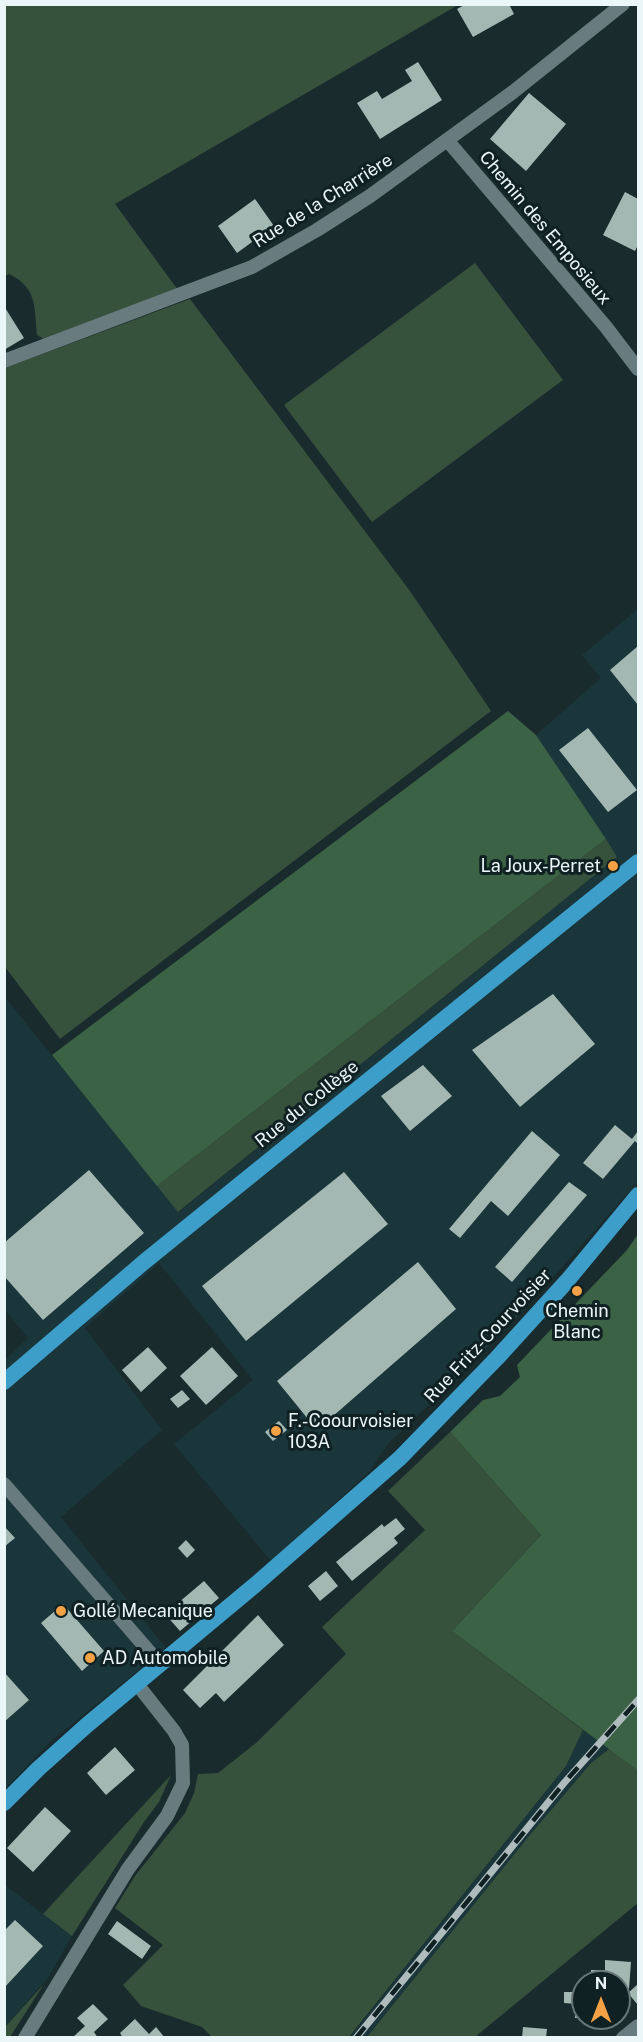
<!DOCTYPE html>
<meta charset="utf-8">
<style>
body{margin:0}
#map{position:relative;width:643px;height:2042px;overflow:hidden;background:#192b2d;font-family:"Public Sans",sans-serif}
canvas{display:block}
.frame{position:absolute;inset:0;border:6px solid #ebf6f8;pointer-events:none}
.north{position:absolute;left:571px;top:1970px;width:60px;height:60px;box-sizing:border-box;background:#102123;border:2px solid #687678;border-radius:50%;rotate:0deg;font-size:16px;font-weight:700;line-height:24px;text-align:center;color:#ebf6f8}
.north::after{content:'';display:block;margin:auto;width:21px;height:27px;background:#f5a246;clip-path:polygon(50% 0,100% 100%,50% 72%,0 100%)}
</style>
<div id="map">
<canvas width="643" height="2042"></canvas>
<div class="frame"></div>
<div class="north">N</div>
</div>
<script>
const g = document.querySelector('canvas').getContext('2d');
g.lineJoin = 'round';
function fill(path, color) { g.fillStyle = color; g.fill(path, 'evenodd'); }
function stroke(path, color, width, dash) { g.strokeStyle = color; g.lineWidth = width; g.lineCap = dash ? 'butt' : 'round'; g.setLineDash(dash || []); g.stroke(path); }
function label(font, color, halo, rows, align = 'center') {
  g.font = font + ' "Public Sans",sans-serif'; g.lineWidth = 6; g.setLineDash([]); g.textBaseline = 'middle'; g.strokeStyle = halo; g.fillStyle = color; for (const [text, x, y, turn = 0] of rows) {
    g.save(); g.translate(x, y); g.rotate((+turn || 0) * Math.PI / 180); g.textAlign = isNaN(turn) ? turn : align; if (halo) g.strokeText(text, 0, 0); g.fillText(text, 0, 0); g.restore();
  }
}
fill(new Path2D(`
 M638 609V1182L513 1322 387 1445 369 1472 271 1561 174 1444 253 1380 159 1263 85 1328 162 1430 61 1517 166 1648 51 1741 5 1789V1360L28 1338 5 1310 4 996 179 1212 617 857 536 735 601 678 582 655Z
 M583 1730 609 1749 591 1763 529 1836 367 2037 349 2038 566 1766Z
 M5 1885 72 1936 48 1978 5 2026Z`), '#1b363a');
fill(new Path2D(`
 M5 5H458L115 204 178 290 45 340 37 335C34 308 38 288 9 274L5 276Z
 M475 263 563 380 372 522 284 405Z
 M190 299 410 591 491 711 60 1039 5 967V368Z
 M606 839 617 857 178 1212 157 1186Z
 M450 1432 541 1535 452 1631 583 1730 566 1766 349 2037H212L202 2027 141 2006 123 1985 163 1945 115 1908 135 1876 185 1813 194 1793 198 1774 218 1773 256 1743 346 1654 322 1627 425 1530 388 1491Z
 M609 1749 638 1771V1903L475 2037H367L529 1836 591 1763Z
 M171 1775 159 1802 144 1822 72 1936 43 1914Z
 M44 1984 10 2037H5V2027Z`), '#36513c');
fill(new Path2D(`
 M508 711 536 735 606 839 157 1186 52 1055Z
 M638 1234V1771L452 1631 541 1535 450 1432 483 1400 500 1396 520 1377 517 1365 627 1250Z`), '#3c6245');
fill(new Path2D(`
 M466 4H509L514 14 473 37 457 9Z
 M418 62 442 100 380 139 357 103 377 91 382 99 412 81 405 70Z
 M529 93 566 124 526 171 490 139Z
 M625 192 638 199V245L635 251 603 235Z
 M255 199 274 226 237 253 218 226Z
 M4 306 24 338 4 350Z
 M638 646V705L610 670Z
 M588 728 637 790 608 812 559 750Z
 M553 994 595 1044 520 1107 472 1050Z
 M423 1065 452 1096 410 1131 381 1096Z
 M615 1125 632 1139 638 1131V1144L635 1141 603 1179 583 1163Z
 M532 1131 560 1155 508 1216 491 1201 460 1238 449 1229Z
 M89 1170 144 1233 43 1320 4 1276V1243Z
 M344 1172 388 1224 246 1341 202 1286Z
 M569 1182 587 1195 512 1282 495 1267Z
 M418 1262 456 1309 317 1430 277 1381Z
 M148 1347 167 1368 141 1392 122 1370Z
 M212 1347 238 1376 206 1405 180 1376Z
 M182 1390 190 1399 178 1408 170 1399Z
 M279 1421 287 1430 273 1441 265 1432Z
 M396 1518 405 1529 394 1538 398 1543 352 1581 336 1562 382 1524 384 1527Z
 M4 1526 15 1538 4 1547Z
 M186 1540 195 1550 187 1558 178 1548Z
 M326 1571 338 1586 320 1601 308 1586Z
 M204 1581 219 1598 180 1631 165 1614Z
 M63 1604 104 1651 82 1671 41 1623Z
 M258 1615 284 1645 224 1702 216 1693 200 1708 183 1690Z
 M4 1672 29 1700 4 1722Z
 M115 1747 135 1770 106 1795 87 1773Z
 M45 1807 71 1831 33 1872 7 1848Z
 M15 1920 43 1946 4 1988V1931Z
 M117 1921 151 1946 142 1959 108 1934Z
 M605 1960 631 1962 629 1989 619 1988V1982H591V1970H605Z
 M579 1981 583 1982V2018H575L576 2004 564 2003V1992H578Z
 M638 1984V2003L637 2004 628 1993Z
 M93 2004 108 2019 94 2032 98 2038H72L85 2026 77 2018Z
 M135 2019 149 2034 156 2027 165 2038H123L120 2033Z
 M523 2027 547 2029 546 2038H522Z`), '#a3b8b3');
stroke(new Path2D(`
 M447 140 606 327 638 369
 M4 361 252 267 317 230 370 196 513 92 623 4
 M4 1484 160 1664
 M25 2038 128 1869 167 1816 183 1783 182 1745 174 1731 137 1684
 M623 2038 638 2026`), '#687b7e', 14);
stroke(new Path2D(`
 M4 1382 144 1262 638 862
 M4 1803 38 1769 87 1725 255 1585 400 1458 497 1358 567 1281 638 1195`), '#3d9ec9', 16);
const rail = new Path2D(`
 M356 2038 564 1783 638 1700`);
stroke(rail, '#afbcbe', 7);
stroke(rail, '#102123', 4.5, [14]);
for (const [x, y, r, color] of [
 [613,866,6,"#f5a246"],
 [577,1291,6,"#f5a246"],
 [276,1431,6,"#f5a246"],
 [61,1611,6,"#f5a246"],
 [90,1658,6,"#f5a246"]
]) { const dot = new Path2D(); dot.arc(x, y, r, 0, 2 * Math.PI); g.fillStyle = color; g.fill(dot); stroke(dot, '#102123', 2); }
label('18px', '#ebf6f8', '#102123', [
 ["Rue de la Charrière",323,201,-32],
 ["Chemin des Emposieux",545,228,50],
 ["Rue du Collège",307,1104,-39],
 ["Rue Fritz-Courvoisier",488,1336,-47]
]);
label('18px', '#ebf6f8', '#102123', [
 ["La Joux-Perret",601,866,"right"],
 ["Chemin",577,1311,"center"],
 ["Blanc",577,1332,"center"],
 ["F.-Coourvoisier",288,1421],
 ["103A",288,1442],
 ["Gollé Mecanique",73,1611],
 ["AD Automobile",102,1658]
], 'left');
</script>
